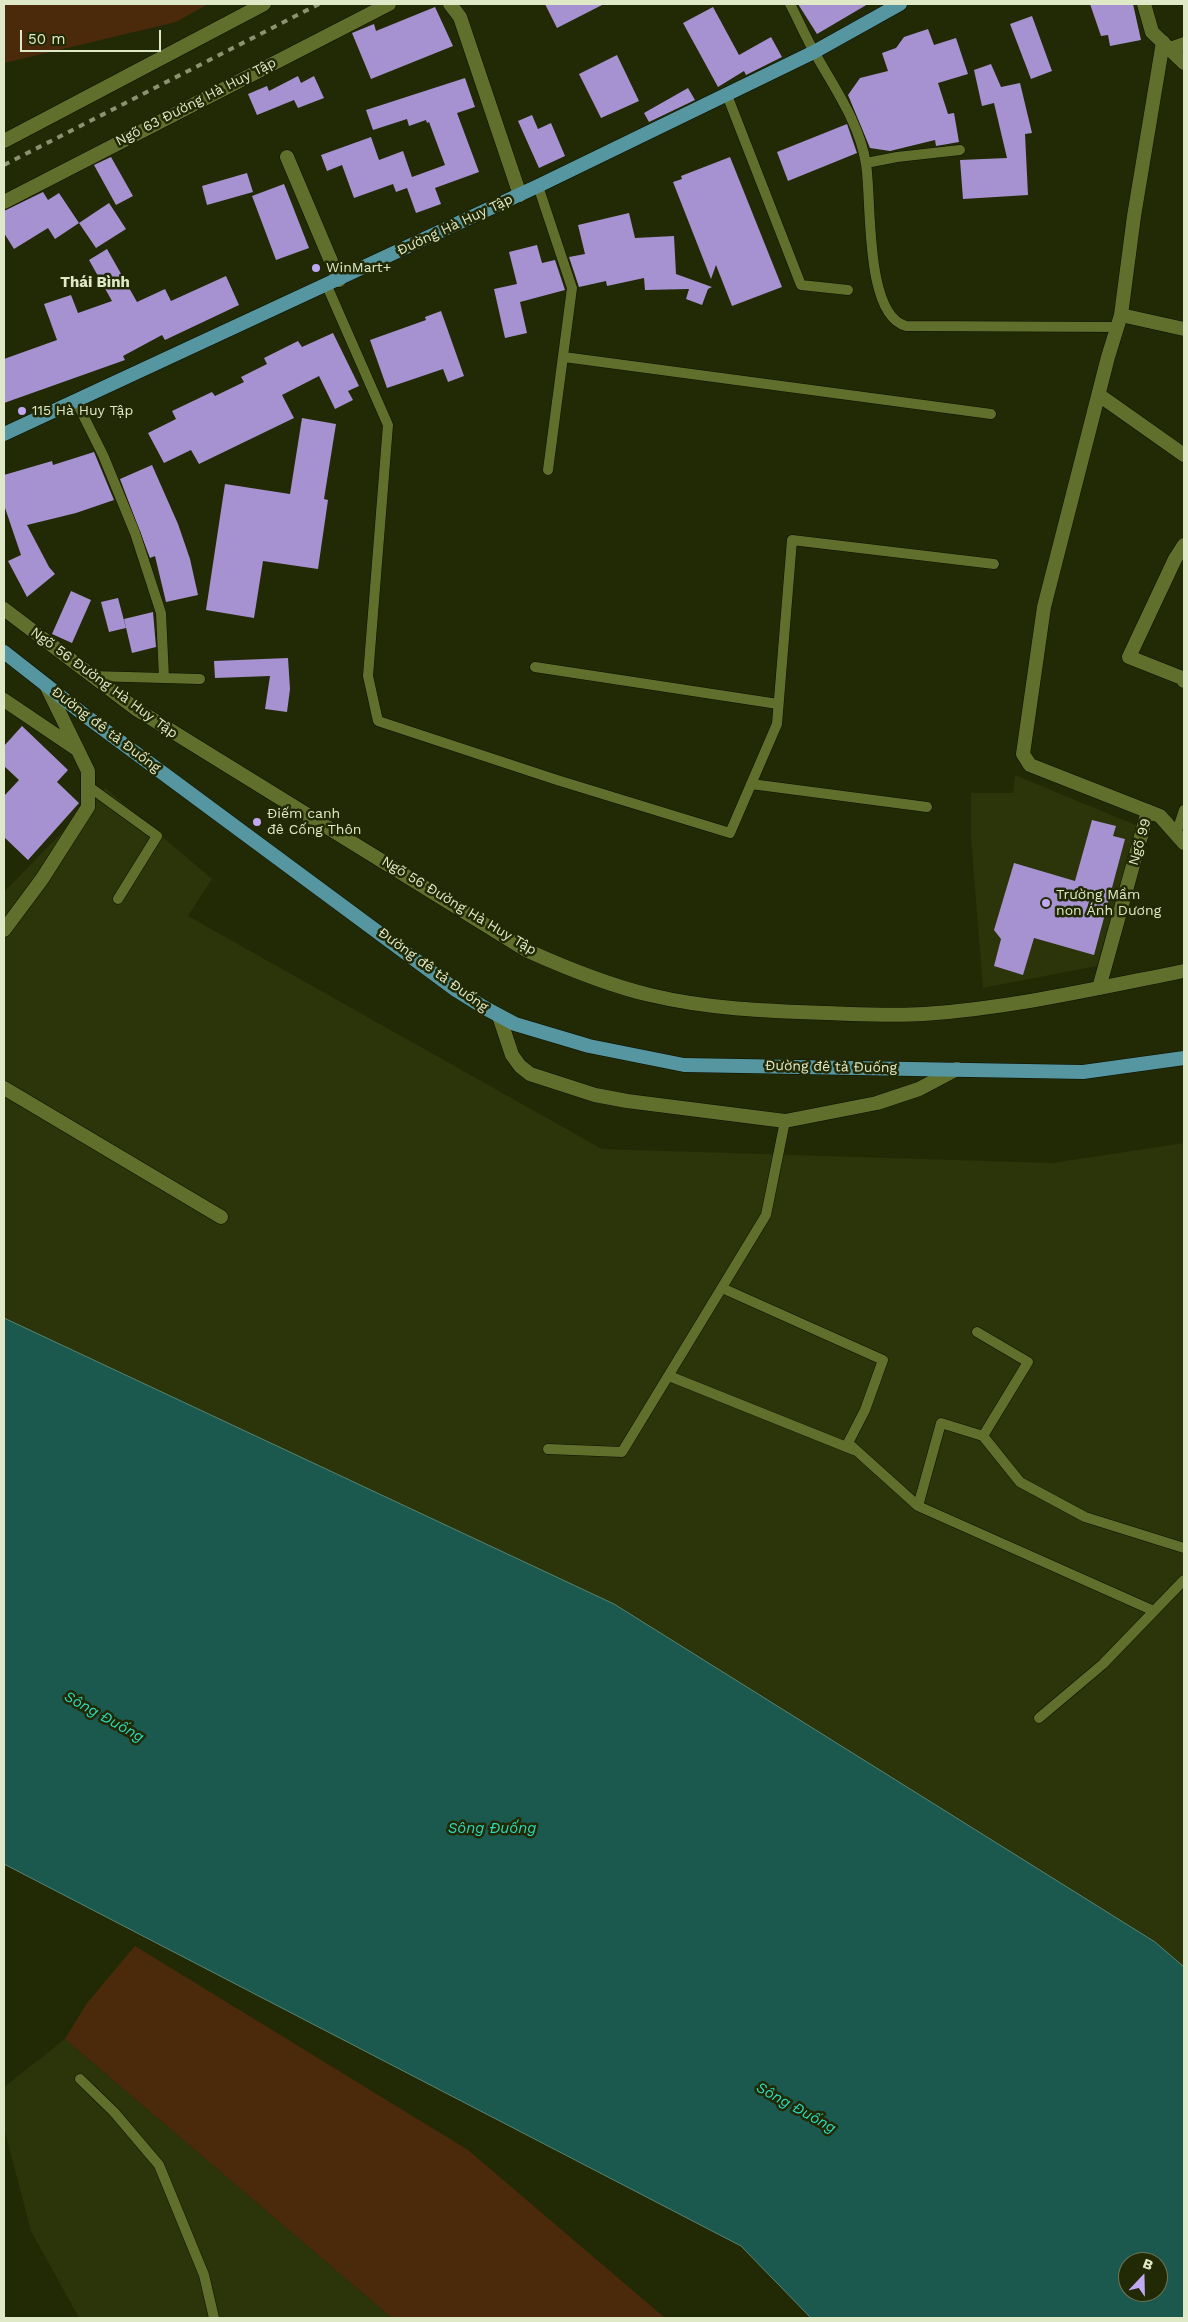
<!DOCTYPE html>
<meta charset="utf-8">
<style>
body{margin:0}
#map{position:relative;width:1188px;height:2322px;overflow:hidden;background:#222905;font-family:"Work Sans",sans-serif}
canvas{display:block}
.frame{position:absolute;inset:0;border:5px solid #e0e9c7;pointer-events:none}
.north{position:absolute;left:1118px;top:2252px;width:50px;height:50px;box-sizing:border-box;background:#222905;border:1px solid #6e7653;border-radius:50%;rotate:21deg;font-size:14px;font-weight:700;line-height:20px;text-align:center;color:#e0e9c7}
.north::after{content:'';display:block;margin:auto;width:18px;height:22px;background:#c1a8f3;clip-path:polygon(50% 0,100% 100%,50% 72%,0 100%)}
.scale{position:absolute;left:20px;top:30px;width:141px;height:22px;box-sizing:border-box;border:2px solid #e0e9c7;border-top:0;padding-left:6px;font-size:15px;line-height:18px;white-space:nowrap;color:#e0e9c7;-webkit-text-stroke:4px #222905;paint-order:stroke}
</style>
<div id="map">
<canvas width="1188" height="2322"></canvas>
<div class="frame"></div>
<div class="north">B</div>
<div class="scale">50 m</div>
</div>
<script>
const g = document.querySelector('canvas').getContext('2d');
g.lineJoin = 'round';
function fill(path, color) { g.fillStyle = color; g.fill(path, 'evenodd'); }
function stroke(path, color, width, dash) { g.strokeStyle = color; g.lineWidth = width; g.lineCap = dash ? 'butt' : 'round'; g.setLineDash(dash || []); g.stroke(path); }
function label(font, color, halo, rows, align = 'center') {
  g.font = font + ' "Work Sans",sans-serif'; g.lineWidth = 5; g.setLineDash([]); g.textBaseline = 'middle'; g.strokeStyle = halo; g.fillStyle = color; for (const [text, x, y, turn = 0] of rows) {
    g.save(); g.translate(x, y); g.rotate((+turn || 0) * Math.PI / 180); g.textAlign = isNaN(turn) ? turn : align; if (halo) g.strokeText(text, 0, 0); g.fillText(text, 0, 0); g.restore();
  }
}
fill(new Path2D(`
 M1015 775 1138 826 1097 966 983 988 971 839V793H1013Z
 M105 788 212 879 188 916 602 1149 1052 1163 1184 1143V1967L1155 1942 614 1604 4 1318V892Z
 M65 2039 392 2318H79L31 2231 4 2128V2087Z`), '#2c340a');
fill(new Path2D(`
 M4 4H208L176 22 4 63Z
 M135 1946 468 2150 665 2318H392L65 2039 87 2003Z`), '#4b2a0c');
const water = new Path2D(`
 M4 1318 614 1604 1155 1942 1184 1967V2318H811L741 2246 4 1864ZM1128 2262H1158V2292H1128Z`);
fill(water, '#1b594f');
stroke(water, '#568473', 1);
fill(new Path2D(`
 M545 4H604L557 28Z
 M798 4H868L817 34Z
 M1090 4H1133L1141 40 1110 46 1108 35 1101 36Z
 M435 7 453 46 371 79 352 33 374 24 376 31Z
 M713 7 739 55 771 37 782 57 746 75 744 71 718 87 683 23Z
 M1032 16 1052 71 1031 79 1010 24Z
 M928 29 934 45 956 38 968 74 938 83 948 114 954 113 959 142 936 146 935 140 890 151 870 148 848 95 860 78 888 71 882 53 896 48 904 37Z
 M617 55 639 101 601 118 579 74Z
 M991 64 1001 87 1020 83 1032 133 1025 134 1028 195 963 199 960 160 1007 158 994 103 982 106 974 70Z
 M298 76 301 83 314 76 324 98 298 108 294 100 257 115 248 94 267 86 269 91Z
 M465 78 475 107 457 113 479 172 435 188 441 204 416 213 407 188 396 192 393 184 354 198 342 165 327 171 321 155 371 137 379 160 403 151 412 177 445 165 429 122 427 123 426 120 409 126 407 119 373 130 366 110Z
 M688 88 695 100 649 122 644 113Z
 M532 115 538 129 551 123 565 156 539 168 518 121Z
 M847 124 857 153 788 181 777 152Z
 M111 157 133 196 116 205 94 165Z
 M730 157 782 287 732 306 716 265 711 279 673 182 682 179 681 176Z
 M247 173 253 192 207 205 202 186Z
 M284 184 309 248 276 260 252 196Z
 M43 192 48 200 59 193 79 223 55 239 48 228 14 249 4 233V211Z
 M109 203 126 229 96 248 79 223Z
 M629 213 635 238 674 236 676 274 712 287 708 289 702 305 686 299 689 289 645 290 644 278 607 286 606 281 579 287 569 257 585 254 578 225Z
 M537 245 542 263 555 260 565 290 520 302 527 333 505 338 494 289 517 284 509 252Z
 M107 249 137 302 165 289 171 301 226 276 239 305 165 340 162 335 123 356 125 360 4 403V359L57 340 44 304 71 295 78 313 112 301 89 260Z
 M441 311 464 376 448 382 443 369 387 388 370 340 426 320 425 317Z
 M333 333 359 386 348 391 353 400 335 409 319 376 282 395 294 418 199 464 191 450 164 463 148 433 176 419 172 411 212 392 215 396 244 382 241 377 267 364 264 358 298 341 302 347Z
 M302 418 336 424 324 499 328 500 318 569 263 561 254 618 206 610 225 484 290 494Z
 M94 452 114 500 76 513 27 525 49 567 55 574 27 597 8 561 21 555 4 505V475L52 461 53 465Z
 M152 465 178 524 190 559 198 595 166 602 155 556 150 558 120 479Z
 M71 591 91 600 72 643 52 634Z
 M118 598 126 628 109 632 101 602Z
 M153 612 156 647 132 653 124 619Z
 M288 658 290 689 287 712 265 709 270 676 215 678 214 661Z
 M22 726 68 770 57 782 79 803 28 860 4 837V796L19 780 4 766V746Z
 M1092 820 1116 826 1113 836 1125 839 1094 955 1034 938 1023 975 994 966 1001 939 994 930 1014 863 1075 881Z`), '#a792d1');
const service = new Path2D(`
 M790 4C799 21 806 38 816 55 835 89 860 124 866 164 872 200 864 315 906 326L1118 327
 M727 95 801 285 848 290
 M866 163 897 157 960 150
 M538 186 572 288 548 470
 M327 286 388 425 368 676 378 721 557 780 730 833 777 724 792 540 994 564
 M564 357 991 414
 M76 401 103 455 135 533 161 613 164 678
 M535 667 778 704
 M91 676 200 679
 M751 784 927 807
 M88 786 157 836 118 899
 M1176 834 1184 810
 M722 1288 883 1360 865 1410 848 1443 918 1506 1154 1611
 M669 1376 854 1450
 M983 1436 1020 1482 1085 1517 1184 1548
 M548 1449 622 1452 766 1215 785 1121
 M918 1506 941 1423 983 1436 1028 1362 977 1332
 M1039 1718 1103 1664 1184 1580
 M80 2079 114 2112 159 2165 204 2275 214 2318`);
const minor = new Path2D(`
 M450 4 460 17 520 195
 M1144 4 1152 32 1184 63
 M1163 42 1134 216 1121 315 1108 357 1044 607 1023 754 1030 765 1160 816 1184 843
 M1170 49 1184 44
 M4 141 264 4
 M287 157 339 280
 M4 202 389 4
 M1121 315 1184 329
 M1099 395 1184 455
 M1184 545 1175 559 1129 657 1182 678 1184 681
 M4 700 78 750
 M4 930 42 879 88 807V771L46 685
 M1099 988 1148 811
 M499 1016 512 1055 520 1066 530 1074 595 1095 627 1101 785 1121 877 1103 919 1089 957 1069
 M4 1088 221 1217`);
const tertiary = new Path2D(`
 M4 609 136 709 526 950C566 968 607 985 650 995 708 1009 767 1011 826 1013 858 1014 892 1016 924 1014 1012 1008 1098 988 1184 971`);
const primary = new Path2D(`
 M4 434 538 186 814 52 900 4
 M4 652 87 717 456 990 485 1008 515 1024 589 1046 684 1065 1083 1072 1184 1058`);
stroke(service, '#0c1000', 11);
stroke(minor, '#0c1000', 15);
stroke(tertiary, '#0c1000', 15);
stroke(primary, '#0c1000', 15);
stroke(service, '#616f2c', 10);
stroke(minor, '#616f2c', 14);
stroke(tertiary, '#616f2c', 14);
stroke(primary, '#5596a0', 14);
stroke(new Path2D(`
 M4 165 319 4`), '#8a926f', 4, [6, 6]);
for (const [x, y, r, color] of [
 [316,268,5,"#c1a8f3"],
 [22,411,5,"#c1a8f3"],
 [257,822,5,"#c1a8f3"],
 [1046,903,5,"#c1a8f3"]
]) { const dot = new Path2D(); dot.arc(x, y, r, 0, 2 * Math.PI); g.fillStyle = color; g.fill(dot); stroke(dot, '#222905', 2); }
label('14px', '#e0e9c7', '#222905', [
 ["Ngõ 63 Đường Hà Huy Tập",196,102,-27],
 ["Đường Hà Huy Tập",455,225,-25],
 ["Ngõ 56 Đường Hà Huy Tập",104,683,36],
 ["Đường đê tả Đuống",106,730,37],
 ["Ngõ 99",1140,842,-74],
 ["Ngõ 56 Đường Hà Huy Tập",459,906,31],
 ["Đường đê tả Đuống",433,970,36],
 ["Đường đê tả Đuống",831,1067,1]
]);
label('14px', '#e0e9c7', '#222905', [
 ["WinMart+",326,268],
 ["115 Hà Huy Tập",32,411],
 ["Điếm canh",267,814],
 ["đê Cống Thôn",267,830],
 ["Trường Mầm",1056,895],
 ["non Ánh Dương",1056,911]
], 'left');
label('bold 15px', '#e0e9c7', '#222905', [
 ["Thái Bình",95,283]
]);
label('italic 15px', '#2bdbc1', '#222905', [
 ["Sông Đuống",104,1717,29],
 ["Sông Đuống",492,1829],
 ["Sông Đuống",796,2108,29]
]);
</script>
